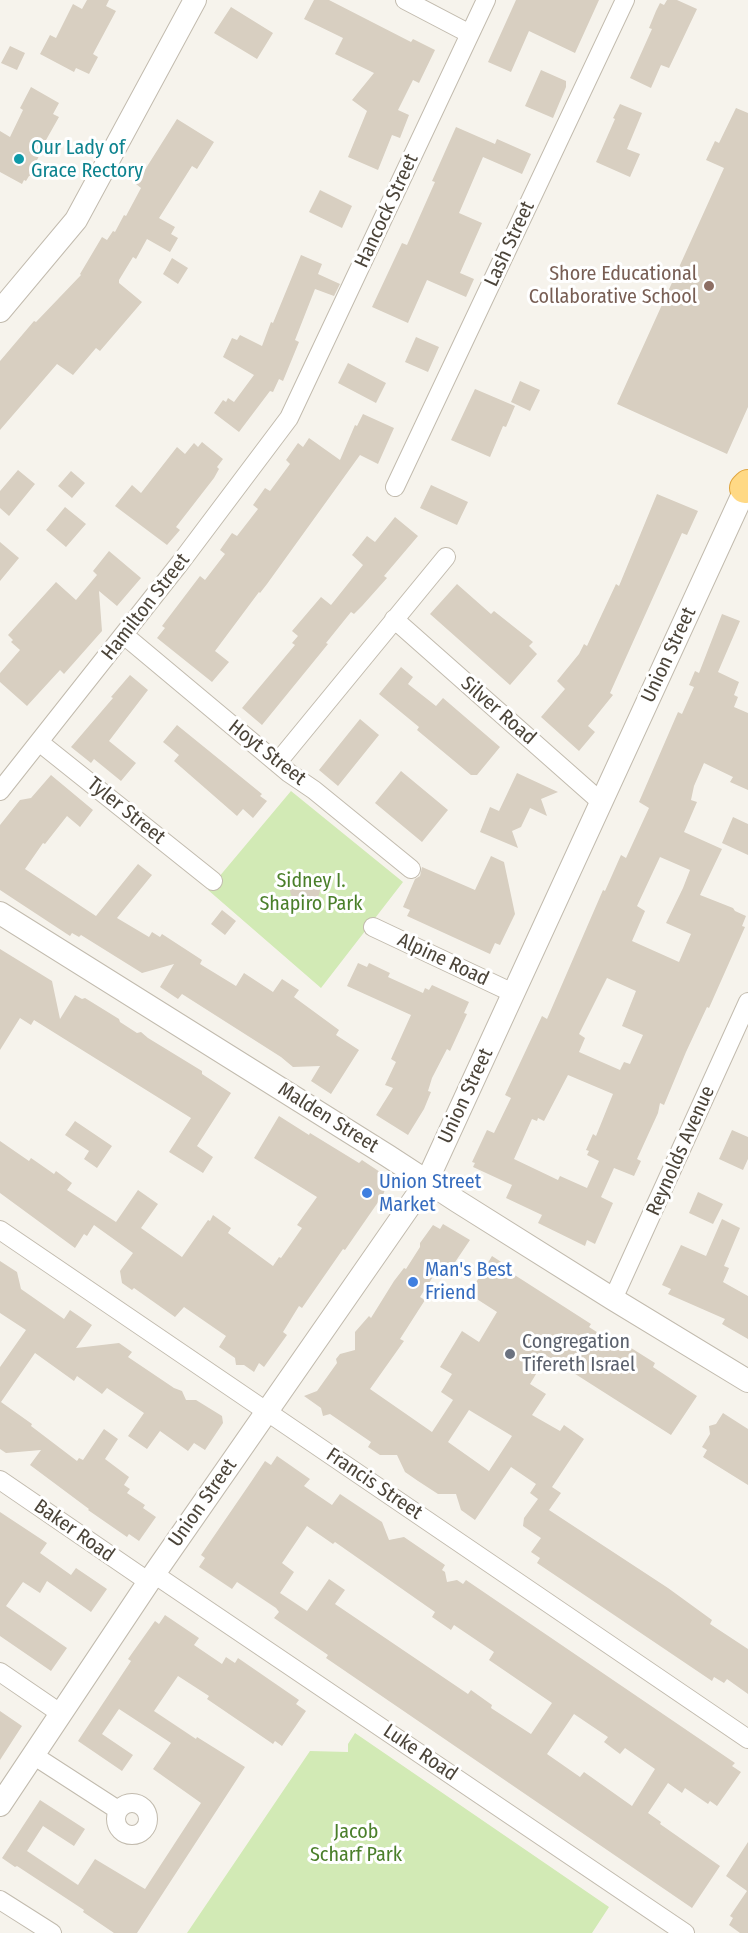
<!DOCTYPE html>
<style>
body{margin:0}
canvas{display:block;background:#f6f3ec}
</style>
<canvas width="748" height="1933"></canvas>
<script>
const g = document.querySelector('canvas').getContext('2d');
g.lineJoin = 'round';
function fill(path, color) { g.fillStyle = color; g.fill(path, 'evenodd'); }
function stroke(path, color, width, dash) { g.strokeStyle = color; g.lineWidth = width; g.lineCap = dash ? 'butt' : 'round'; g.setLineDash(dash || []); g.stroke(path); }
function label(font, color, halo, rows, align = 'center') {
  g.font = font + ' "Fira Sans Condensed",sans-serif'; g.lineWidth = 6; g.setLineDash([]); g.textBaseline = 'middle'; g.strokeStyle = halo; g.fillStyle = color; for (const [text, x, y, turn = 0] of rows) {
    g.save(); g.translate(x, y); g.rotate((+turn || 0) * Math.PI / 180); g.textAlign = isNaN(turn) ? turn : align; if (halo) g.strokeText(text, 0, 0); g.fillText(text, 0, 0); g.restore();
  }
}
fill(new Path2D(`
 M291 791 403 882 321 988 208 890Z
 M355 1733 609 1907 592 1933H187L310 1751 348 1752V1744Z`), '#d2eab5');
fill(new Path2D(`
 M87 0H109L106 6 116 11 93 54 98 57 89 74 76 68 74 72 40 54 50 35 56 38 73 4 82 9Z
 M314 0H329L411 42 413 39 435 50 419 83 413 80 398 110 409 115 400 138 392 135 378 170 348 157 367 111 352 100 374 73 335 54 343 38 304 19Z
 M516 0H599L575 53 529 31 511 72 488 62Z
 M667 0H677L697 9 669 68 661 65 651 88 630 78 652 29 649 28 656 11 660 3 664 5Z
 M231 7 273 33 257 59 214 33Z
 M10 46 25 53 17 70 1 63Z
 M541 70 566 81V87L553 118 525 106Z
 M31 87 59 103 53 114 59 117 37 156H39L36 162 37 165 32 175 29 176 26 181 24 180 22 184 0 172V131L10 137 23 110 20 108Z
 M620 104 642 113 627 149 640 154 630 177 596 162 615 119 613 118Z
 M736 108 748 113V407L727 454 617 404 724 168 706 160 715 141 719 143Z
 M177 119 214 142 197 169 192 166 159 218 175 227 171 234 178 238 170 252 147 239 136 259 133 257 119 280V283L142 302 100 351 96 348 73 375 57 364 0 430V361L34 321 36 322 81 275 80 274 102 237 107 240 113 231 115 232 124 215 126 216 141 188 136 184Z
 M456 127 495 144 497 139 531 154 522 174 483 157 459 213 482 223 460 273 474 279 466 297 427 280 408 323 372 307 402 243 407 245 435 182 432 181Z
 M320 190 352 206 342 228 309 212Z
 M301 255 322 264 318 274 340 284 334 296 315 289 295 340 299 342 283 381 279 379 273 392 270 391 239 432 214 413 223 400 226 402 228 398 234 402 254 375 223 357 232 338 237 340 240 335 262 346 271 322 273 323Z
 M172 258 188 268 178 284 163 274Z
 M416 337 439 347 428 372 405 362Z
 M348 363 386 383 376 403 338 383Z
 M520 381 540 390 530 411 511 402Z
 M475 389 515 406 506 427 503 426 490 457 451 440Z
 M363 414 394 428 378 464 360 455 267 584 260 593 259 592 215 651 229 662 212 682 157 638 165 628 162 626 200 576 205 580 225 554 220 550 232 533 237 536 258 509 253 505 265 488 270 491 290 464 286 460 298 443 303 447 309 438 340 460 355 425 357 426Z
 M202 442 223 459 217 467 219 469 214 478 176 527 180 530 167 545 115 506 132 485 141 493 177 447 185 454 194 443 198 447Z
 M18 470 35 484 9 516 0 508V491Z
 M71 471 85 483 72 498 58 486Z
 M431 485 468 502 457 525 420 508Z
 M657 494 698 511 687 535 682 533 610 693 613 695 588 726 595 732 579 751 541 717 565 689 557 681 579 654 584 644 587 646 616 584 619 586Z
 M65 507 86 524 66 547 46 530Z
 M395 517 418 536 384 576 387 578 362 606 354 614 351 612 326 643 328 644 262 725 242 708 295 645 292 643 298 636 292 631 321 597 331 605 363 565 352 555 367 536 375 542Z
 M0 542 19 558 0 581Z
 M109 551 141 578 117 606 99 591 102 631 64 674 60 670 27 706 0 682V673L20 650 11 642 13 640 8 635 56 582 76 600 97 575 93 571Z
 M457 584 491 614 494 611 533 642 529 646 537 654 510 685 430 614Z
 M722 614 740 621 718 672 739 682 734 695 738 697 734 707 748 713V790L730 782 733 777 704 763 694 786 691 800 697 802 684 832 722 849 700 895 733 908 735 911 746 916 742 926 745 927 709 1008 707 1007 686 1052 664 1105 660 1103 658 1113 637 1159 641 1161 634 1176 614 1168 601 1197 613 1203 595 1244 587 1240 585 1246 538 1223 542 1215 506 1198 512 1185 473 1167 475 1163 472 1162 487 1130 494 1133 511 1098 505 1095 542 1016 547 1019 603 890 605 891 621 855 626 858 649 808 639 802 678 712 682 714 694 687 689 685 695 671 699 673ZM660 857 690 870 683 888 666 923 691 934 679 962 632 941 645 911 637 906ZM607 978 636 991 622 1026 643 1035 630 1064 624 1062 620 1070 579 1052 585 1038 579 1034ZM568 1075 613 1094 596 1136 593 1134 586 1150 589 1151 587 1155 599 1161 587 1188 560 1176 558 1180 514 1159 532 1119 537 1121 538 1118 544 1121Z
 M401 667 413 677 408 684 436 706 443 698 500 747 477 775H471L417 730 419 727 379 694Z
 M130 675 148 690 109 741 136 763 121 781 94 759 91 763 71 747 113 698 111 697Z
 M360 719 379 735 338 786 319 770Z
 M177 725 262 794 260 796 267 801 253 818 243 809 237 816 174 761 179 755 163 742Z
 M401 771 448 810 422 842 375 803Z
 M517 773 558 792 541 799 547 816 530 808 521 827 512 831 518 848 480 832 490 807 499 811Z
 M51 775 93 810 80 827 67 816 45 844 43 843 25 869 96 916 138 864 152 875 117 918 149 937 152 932 160 937 162 934 202 960 200 964 236 986 244 973 273 992 282 979 299 990 294 997 339 1030 336 1035 359 1050 331 1094 311 1081 320 1066 293 1067 281 1057 182 994 178 999 160 987 174 964 142 973 81 935 79 937 72 933 70 936 0 890V825L20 800 31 798Z
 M733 817 748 824V855L722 843Z
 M491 856 504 862 515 914 500 945 495 943 490 954 407 916 410 910 403 907 415 879 420 876 422 867 475 890Z
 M290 889a15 15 0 1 1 30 0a15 15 0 1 1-30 0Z
 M222 910 236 921 225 935 211 924Z
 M0 949 52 981 60 1019 75 995 82 999 85 998 119 1019 120 1022 137 1033 141 1032 148 1038 202 1071V1074L231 1093 197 1146 213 1157 203 1173 169 1152 191 1118 34 1020 31 1025 20 1018 0 1050Z
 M358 963 367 967 369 963 390 973 388 977 423 993 425 988 429 990 432 985 469 1002 464 1013 467 1014 450 1051 447 1049 432 1078 428 1091 431 1092 424 1109 408 1135 376 1115 393 1088 385 1085 396 1062 391 1059 411 1015 347 986Z
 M279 1116 309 1135 310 1133 359 1163 362 1160 380 1172 385 1179 386 1187 383 1195 345 1250 343 1249 302 1308 299 1306 283 1332 287 1335 264 1367 259 1363 254 1372 244 1365H236L235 1358 219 1347 226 1336 184 1307 175 1317 134 1288 132 1290 122 1283 120 1271 133 1253 94 1225 87 1236 84 1234 75 1248 0 1193V1141L29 1161 31 1158 54 1174 56 1171 72 1183 67 1190 116 1222 138 1190 158 1204 141 1228 182 1257 208 1220 210 1221 213 1215 231 1228 228 1233 273 1266 279 1257 281 1258 302 1228 297 1225 317 1197 254 1158Z
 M75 1121 112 1146 97 1168 84 1159 89 1151 65 1135Z
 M732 1130 748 1137V1159L743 1170 719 1159Z
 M698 1192 723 1204 713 1224 689 1213Z
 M722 1219 740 1228 724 1266 729 1268 723 1282 748 1296V1339L722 1324 725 1319 668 1294 671 1289 662 1285 681 1245 706 1256Z
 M443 1224 470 1240 445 1277 436 1272 420 1297 425 1300 400 1339 404 1341 370 1389 432 1432 453 1400 441 1392 452 1374 440 1367 462 1331 479 1342 497 1312 469 1294 492 1256 512 1269 510 1272 591 1324 589 1327 617 1345 620 1341 655 1363 653 1367 697 1396 671 1435 547 1356 530 1384 546 1394 532 1415 560 1431 564 1425 584 1439 552 1487 561 1493 549 1510 668 1588 712 1620 710 1624 748 1649V1694L727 1679 724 1683 714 1677 712 1681 537 1563 540 1558 531 1552 541 1538 523 1526 524 1518 538 1499 530 1493 536 1484 511 1467 475 1520 461 1510 456 1494H438L418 1481 405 1472 397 1455H380L368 1447 371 1442 330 1414 323 1416 321 1408 304 1396 317 1391 337 1363 336 1359 340 1354 355 1350V1332L369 1316 371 1318 394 1281 404 1268 406 1269 420 1247V1243L433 1225 440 1229ZM469 1410 512 1436 489 1471 448 1442Z
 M0 1261 17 1272 21 1289 64 1319 70 1310 92 1325 76 1348 119 1343 132 1352 128 1357 174 1388 182 1391 186 1400H196L222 1416 223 1423 205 1450 194 1443 188 1451 160 1431 147 1449 128 1436 144 1413 107 1388 102 1394 77 1376 74 1381 35 1353 1 1402 32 1424 31 1426 77 1461 79 1458 83 1460 104 1429 118 1439 105 1459 129 1477 124 1485 130 1489 127 1493 145 1505 143 1508 156 1517 139 1541 129 1534 127 1537 88 1510 89 1509 30 1465 41 1450 6 1453 0 1449V1367L26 1330 0 1313Z
 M723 1413 748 1429V1485L703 1457 707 1450 702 1447 710 1434 709 1426 716 1424Z
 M277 1456 310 1479 304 1486 332 1505 340 1494 382 1522 389 1540 404 1537 445 1565 442 1570 445 1572 447 1582 457 1580 463 1584 466 1580 735 1763 732 1766 741 1772 717 1806 710 1801 708 1804 685 1788 682 1793 668 1783 648 1813 661 1822 660 1824 720 1866 692 1908 326 1658 328 1655 274 1618 279 1612 276 1608 237 1582 232 1589 199 1567 205 1558 201 1555 251 1482 265 1461 271 1465ZM307 1526 333 1544 335 1542 435 1612 432 1617 451 1630 454 1625 494 1652 489 1660 552 1703 531 1734 491 1708 492 1705 471 1690 468 1694 335 1604 345 1590 329 1579 307 1611 280 1593 294 1572 282 1563ZM574 1714 608 1737 604 1742 620 1754 625 1748 655 1769 632 1806 584 1772 580 1777 547 1754Z
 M0 1512 47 1543 40 1553 71 1575 76 1568 107 1589 91 1612 47 1581 40 1593 23 1582 6 1606 67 1648 51 1671 0 1636Z
 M165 1615 199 1638 194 1645 222 1664 226 1657 235 1663 238 1658 299 1700 296 1704 306 1711 282 1746 275 1741 273 1744 207 1699 209 1696 178 1676 154 1711 196 1739 197 1737 245 1767 137 1933H114L83 1912 84 1910 17 1866 15 1867 2 1858 40 1800 85 1829 74 1846 43 1826 27 1851 78 1885 95 1859 145 1889 201 1803 153 1769 171 1743 119 1709 102 1734 133 1755 122 1771 78 1741 131 1661 128 1659 155 1621 159 1624Z
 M0 1711 22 1726 0 1760Z
 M748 1842V1933H740L729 1925 733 1918 730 1916 747 1891 726 1876Z`), '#d8cfc1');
const minor = new Path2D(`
 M405 0 470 34
 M395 487 625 0
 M394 619 601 802
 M124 635 289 773 314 790 411 869
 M39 742 213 881
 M277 763 446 557
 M0 791 180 563 289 418 486 0
 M373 927 513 993
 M0 1230 748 1739
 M613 1299 748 1002
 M0 1480 149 1582
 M154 1574 685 1933
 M0 1672 60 1713
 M33 1755 118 1810
 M116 1819a16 16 0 1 1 32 0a16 16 0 1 1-32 0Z
 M0 1900 52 1933`);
const tertiary = new Path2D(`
 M0 311 76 220 195 0
 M0 913 388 1156 457 1201 613 1299 748 1381
 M0 1805 154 1574 427 1181 748 483`);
const trunk = new Path2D(`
 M745 488 748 485`);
stroke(minor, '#c2bbae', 20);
stroke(tertiary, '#c2bbae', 24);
stroke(trunk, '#e0a43c', 32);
stroke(minor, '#fff', 18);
stroke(tertiary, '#fff', 22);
stroke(trunk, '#ffd985', 30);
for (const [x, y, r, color] of [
 [19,159,6,"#0f9aa8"],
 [709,286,6,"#8d6e63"],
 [367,1193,6,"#3f7fe0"],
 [413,1282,6,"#3f7fe0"],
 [510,1354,6,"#6b7280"]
]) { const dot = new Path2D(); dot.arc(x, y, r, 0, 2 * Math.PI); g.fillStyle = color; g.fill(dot); stroke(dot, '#fff', 2); }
label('20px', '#0d838f', '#fff', [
 ["Our Lady of",31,148],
 ["Grace Rectory",31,171]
], 'left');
label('20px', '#4b4439', '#fff', [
 ["Hancock Street",387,211,-65],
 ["Lash Street",510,244,-65],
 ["Hamilton Street",146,607,-52],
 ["Union Street",669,655,-65],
 ["Silver Road",498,711,41],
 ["Hoyt Street",267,753,38],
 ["Tyler Street",126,811,39],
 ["Alpine Road",443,960,25],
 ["Union Street",466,1096,-65],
 ["Malden Street",328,1118,32],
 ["Reynolds Avenue",681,1151,-66],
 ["Francis Street",374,1484,34],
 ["Union Street",203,1503,-55],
 ["Baker Road",74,1531,35],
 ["Luke Road",420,1753,34]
]);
label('20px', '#785e54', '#fff', [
 ["Shore Educational",697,274],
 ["Collaborative School",697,297]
], 'right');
label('20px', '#4a7f2a', '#fff', [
 ["Sidney I.",311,881],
 ["Shapiro Park",311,904],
 ["Jacob",356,1832],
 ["Scharf Park",356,1855]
]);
label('20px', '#366cbe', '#fff', [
 ["Union Street",379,1182],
 ["Market",379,1205],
 ["Man's Best",425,1270],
 ["Friend",425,1293]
], 'left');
label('20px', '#5b616d', '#fff', [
 ["Congregation",522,1342],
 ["Tifereth Israel",522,1365]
], 'left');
</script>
